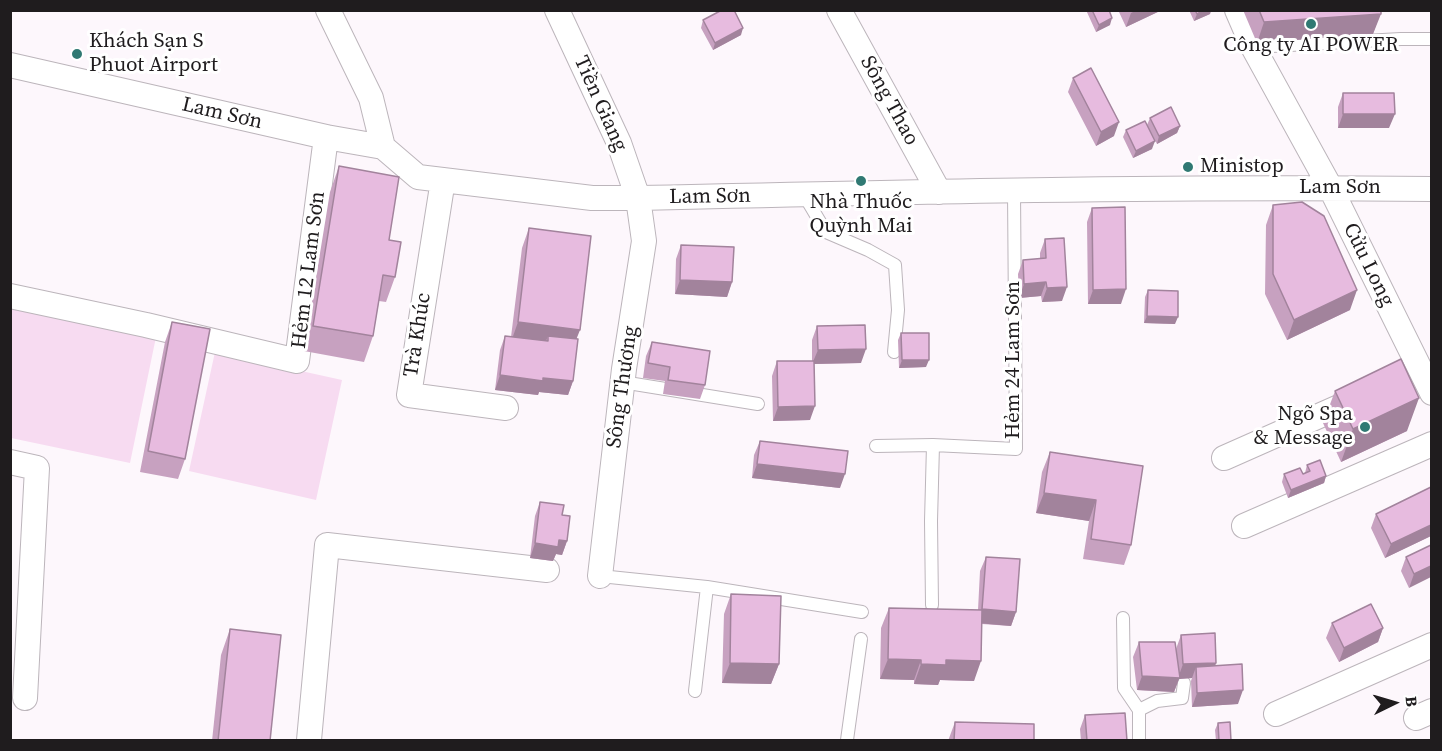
<!DOCTYPE html>
<meta charset="utf-8">
<style>
body{margin:0}
#map{position:relative;width:1442px;height:751px;overflow:hidden;background:#fdf7fc;font-family:"Source Serif 4",serif}
canvas{display:block}
.frame{position:absolute;inset:0;border:12px solid #1f1c1e;pointer-events:none}
.north{position:absolute;left:1364px;top:673px;width:60px;height:60px;-webkit-text-stroke:4px #fff;paint-order:stroke;rotate:85deg;font-size:16px;font-weight:700;line-height:24px;text-align:center;color:#1f1c1e}
.north::after{content:'';display:block;margin:auto;width:21px;height:27px;background:#1f1c1e;clip-path:polygon(50% 0,100% 100%,50% 72%,0 100%)}
</style>
<div id="map">
<canvas width="1442" height="751"></canvas>
<div class="frame"></div>
<div class="north">B</div>
</div>
<script>
const g = document.querySelector('canvas').getContext('2d');
g.lineJoin = 'round';
function fill(path, color) { g.fillStyle = color; g.fill(path, 'evenodd'); }
function stroke(path, color, width, dash) { g.strokeStyle = color; g.lineWidth = width; g.lineCap = dash ? 'butt' : 'round'; g.setLineDash(dash || []); g.stroke(path); }
function label(font, color, halo, rows, align = 'center') {
  g.font = font + ' "Source Serif 4",serif'; g.lineWidth = 6; g.setLineDash([]); g.textBaseline = 'middle'; g.strokeStyle = halo; g.fillStyle = color; for (const [text, x, y, turn = 0] of rows) {
    g.save(); g.translate(x, y); g.rotate((+turn || 0) * Math.PI / 180); g.textAlign = isNaN(turn) ? turn : align; if (halo) g.strokeText(text, 0, 0); g.fillText(text, 0, 0); g.restore();
  }
}
fill(new Path2D(`
 M10 307 156 337 130 463 11 438Z
 M215 352 342 380 316 500 189 471Z`), '#f7dbf1');
const service = new Path2D(`
 M1253 47 1401 39H1432
 M804 195 826 232 868 250 895 265 898 310 894 352
 M622 382 758 404
 M876 446 933 445 1016 449 1014 191
 M600 576 707 587 862 612
 M932 605 931 521 933 445
 M1123 618 1124 688 1139 710V740
 M695 691 707 587
 M1139 710 1157 701 1182 698 1184 683
 M847 740 861 639`);
const minor = new Path2D(`
 M328 10 371 98 383 147
 M557 10 619 143 638 198 644 241 624 369 600 576
 M839 10 939 192
 M1237 10 1253 47 1330 187 1432 393
 M10 65 326 137 383 147 418 177 592 198H638C902 192 1167 186 1432 189
 M443 180 409 395 506 408
 M10 296 146 325 297 361 326 137
 M1224 458 1355 400
 M10 462 37 468 25 698
 M1244 526 1432 444
 M1276 714 1432 645
 M1416 718 1432 711
 M309 740 327 545 547 570`);
stroke(service, '#bcb5bb', 14);
stroke(minor, '#bcb5bb', 26);
stroke(service, '#fff', 12);
stroke(minor, '#fff', 24);
fill(new Path2D(`
 M1086 10H1109L1110 25 1096 32Z
 M1119 10H1162L1126 27 1119 12Z
 M1189 10H1211L1210 14 1194 21Z
 M1243 10H1381L1373 34 1257 43Z
 M703 20 741 35 713 50 701 28Z
 M1073 78 1114 136 1096 146 1068 92Z
 M1343 93 1389 128H1338V107Z
 M1150 118 1180 126 1177 133 1157 144 1147 125Z
 M1126 130 1152 149 1133 158 1123 137Z
 M339 166 389 240 395 277 386 302 379 301 373 336 364 362 304 351 330 192Z
 M1273 205 1350 310 1287 340 1265 294 1266 225Z
 M1092 208 1121 304H1088L1087 222Z
 M529 228 576 339 573 381 568 395 539 392 538 395 495 390 500 350 505 336 511 337 522 248Z
 M1045 239 1062 301 1042 302 1041 296 1019 298 1018 274 1023 260 1040 259V253Z
 M681 245 732 282 727 297 675 294 676 259Z
 M1148 290 1175 324 1144 323 1145 297Z
 M172 322 185 459 178 479 140 472 165 342Z
 M817 326 861 363 814 364 810 420 773 421 772 376 777 361H812V340Z
 M901 333 926 367 899 368 898 340Z
 M652 342 705 385 700 399 663 394 665 381 643 378 646 356Z
 M1335 391 1407 431 1341 462 1323 423Z
 M760 441 840 488 752 478 754 455Z
 M1050 452 1143 466 1131 545 1124 565 1083 559 1089 521 1036 513 1042 472Z
 M1307 465 1326 476 1324 483 1288 498 1282 482 1284 474 1305 473Z
 M1431 487V536L1385 558 1371 528 1376 514Z
 M540 502 562 515 567 541 562 555 556 554 553 561 530 558 535 516Z
 M1431 545 1409 588 1401 571 1406 557Z
 M986 557 1016 612 1011 626 982 624 974 681 940 680 938 685 914 684V680L880 679 881 628 889 608 978 610 980 571Z
 M731 594 779 664 771 684 722 683 724 614Z
 M1332 623 1383 628 1378 642 1339 662 1326 638Z
 M230 629 270 741H212L221 655Z
 M1181 635 1216 663 1215 666 1238 704 1192 707 1191 681 1192 678 1179 679 1174 692 1137 690 1133 657 1139 642 1176 655V649Z
 M1085 715 1127 741H1081L1080 729Z
 M955 722 1034 741H948Z
 M1218 723 1231 741H1216L1215 730Z`), '#c7a1c0');
fill(new Path2D(`
 M1137 10H1162L1126 27 1131 13Z
 M1204 10H1211L1210 14 1194 21 1197 14Z
 M1381 14 1373 34 1257 43 1264 22Z
 M1112 18 1110 25 1096 32 1099 25Z
 M743 28 741 35 713 50 715 43Z
 M1343 114H1395L1389 128H1338Z
 M1119 122 1114 136 1096 146 1101 132Z
 M1180 126 1177 133 1157 144 1159 136Z
 M1155 141 1152 149 1133 158 1136 151Z
 M680 280 732 282 727 297 675 294Z
 M1046 282 1041 296 1019 298 1024 284Z
 M1067 287 1062 301 1042 302 1047 288Z
 M1126 289 1121 304H1088L1093 290Z
 M1357 290 1350 310 1287 340 1294 320Z
 M1147 316 1178 317 1175 324 1144 323Z
 M518 322 580 330 572 350 548 336 544 346 511 342Z
 M866 349 861 363 812 364 818 350Z
 M902 360H929L926 367 899 368Z
 M500 375 543 378 573 381 568 395 539 392 538 395 495 390Z
 M1419 398 1407 431 1341 462 1353 429Z
 M815 406 810 420 773 421 778 407Z
 M757 464 845 474 840 488 752 478Z
 M1326 476 1324 483 1288 498 1291 490Z
 M1044 493 1096 500 1089 521 1036 513Z
 M1431 525V536L1385 558 1391 544Z
 M559 540 567 541 562 555 556 554 553 561 530 558 535 543Z
 M1431 566V577L1409 588 1414 574Z
 M982 609 1016 612 1011 626 977 623Z
 M1383 628 1378 642 1339 662 1344 648Z
 M888 659 921 660 914 680 880 679Z
 M946 660 981 661 974 681 940 680 938 685 914 684 921 664Z
 M730 663 779 664 771 684 722 683Z
 M1216 663 1211 677 1196 667 1192 678 1179 679 1174 692 1137 690 1142 676 1178 678 1183 664Z
 M1243 690 1238 704 1192 707 1197 693Z`), '#a2839c');
const building = new Path2D(`
 M722 10H734L743 28 715 43 703 20Z
 M1092 10H1109L1112 18 1099 25Z
 M1195 10H1204L1197 14Z
 M1259 10H1381V14L1264 22Z
 M1091 68 1119 122 1101 132 1073 78Z
 M1343 93H1394L1395 114H1343Z
 M1171 107 1180 126 1159 136 1150 118Z
 M1145 121 1155 141 1136 151 1126 130Z
 M339 166 399 177 389 240 401 242 395 277 383 275 373 336 313 326Z
 M1302 202 1324 216 1357 290 1294 320 1273 274V205Z
 M1125 207 1126 289 1093 290 1092 208Z
 M529 228 591 236 580 330 518 322Z
 M1064 238 1067 287 1047 288 1046 282 1024 284 1023 260 1046 258 1045 239Z
 M681 245 734 247 732 282 680 280Z
 M1148 290 1178 291V317L1147 316Z
 M172 322 210 329 185 459 148 451Z
 M865 325 866 349 818 350 817 326Z
 M901 333H929V360H902Z
 M505 336 548 341V336L578 339 573 381 543 378V381L500 375Z
 M652 342 710 351 705 385 668 380 670 367 648 363Z
 M1401 359 1419 398 1353 429 1335 391Z
 M777 361H814L815 406 778 407Z
 M760 441 848 451 845 474 757 464Z
 M1050 452 1143 466 1131 545 1091 539 1096 500 1044 493Z
 M1320 460 1326 476 1291 490 1284 474 1300 468 1303 474 1310 471 1307 465Z
 M1431 487V525L1391 544 1376 514Z
 M540 502 564 505 562 515 570 516 567 541 559 540 558 547 535 543Z
 M1431 545V566L1414 574 1406 557Z
 M986 557 1020 559 1016 612 982 609Z
 M731 594 781 596 779 664 730 663Z
 M1371 604 1383 628 1344 648 1332 623Z
 M889 608 982 610 981 661 946 660V665L921 664V660L888 659Z
 M230 629 281 635 270 741H218Z
 M1215 633 1216 663 1183 664 1181 635Z
 M1139 642H1175L1180 678 1142 676Z
 M1242 664 1243 690 1197 693 1196 667Z
 M1125 713 1127 741H1087L1085 715Z
 M955 722 1034 724V741H954Z
 M1230 722 1231 741H1219L1218 723Z`);
fill(building, '#e7bbdf');
stroke(building, '#a2839c', 1.5);
for (const [x, y, r, color] of [
 [1311,24,6,"#307973"],
 [77,54,6,"#307973"],
 [1188,167,6,"#307973"],
 [861,181,6,"#307973"],
 [1365,427,6,"#307973"]
]) { const dot = new Path2D(); dot.arc(x, y, r, 0, 2 * Math.PI); g.fillStyle = color; g.fill(dot); stroke(dot, '#fff', 2); }
label('21px', '#1f1c1e', '#fff', [
 ["Khách Sạn S",89,42],
 ["Phuot Airport",89,66],
 ["Công ty AI POWER",1311,46,"center"],
 ["Ministop",1200,167],
 ["Nhà Thuốc",861,203,"center"],
 ["Quỳnh Mai",861,227,"center"],
 ["Ngõ Spa",1353,415,"right"],
 ["& Message",1353,439,"right"]
], 'left');
label('21px', '#1f1c1e', '#fff', [
 ["Sông Thao",889,101,61],
 ["Tiền Giang",600,104,66],
 ["Lam Sơn",222,114,13],
 ["Lam Sơn",1340,188],
 ["Lam Sơn",710,197,-1],
 ["Cửu Long",1368,265,64],
 ["Hẻm 12 Lam Sơn",309,270,-83],
 ["Trà Khúc",418,335,-81],
 ["Hẻm 24 Lam Sơn",1014,360,-90],
 ["Sông Thương",623,387,-82]
]);
</script>
